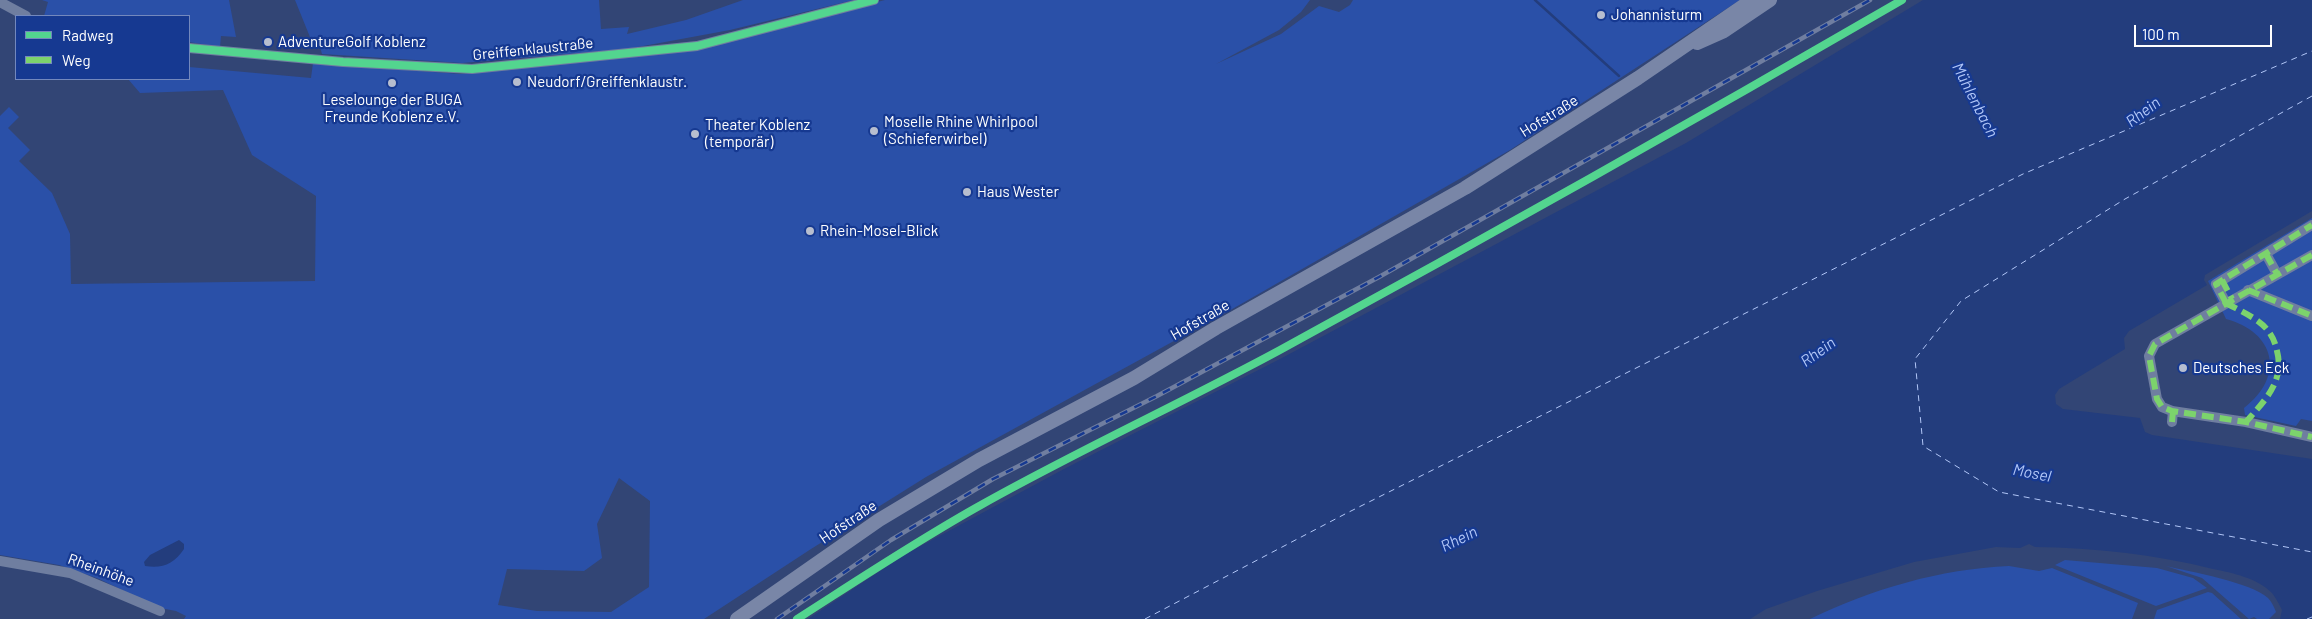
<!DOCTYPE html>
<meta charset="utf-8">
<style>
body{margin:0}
#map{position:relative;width:2312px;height:619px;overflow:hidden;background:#324575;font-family:Barlow,sans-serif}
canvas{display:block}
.legend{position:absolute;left:15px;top:15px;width:175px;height:65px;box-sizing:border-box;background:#163991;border:1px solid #7388bd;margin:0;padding:6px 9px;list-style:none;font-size:15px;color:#fff}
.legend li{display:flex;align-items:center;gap:10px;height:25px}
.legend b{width:25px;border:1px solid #7388bd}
.scale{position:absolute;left:2134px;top:25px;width:138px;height:22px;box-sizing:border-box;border:2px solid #fff;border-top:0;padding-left:6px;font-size:15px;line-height:18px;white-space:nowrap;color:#fff;-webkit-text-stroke:4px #163991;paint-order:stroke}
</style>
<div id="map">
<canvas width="2312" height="619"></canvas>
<ul class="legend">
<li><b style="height:6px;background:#53d58f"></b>Radweg</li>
<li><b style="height:6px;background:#7cd36c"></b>Weg</li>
</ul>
<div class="scale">100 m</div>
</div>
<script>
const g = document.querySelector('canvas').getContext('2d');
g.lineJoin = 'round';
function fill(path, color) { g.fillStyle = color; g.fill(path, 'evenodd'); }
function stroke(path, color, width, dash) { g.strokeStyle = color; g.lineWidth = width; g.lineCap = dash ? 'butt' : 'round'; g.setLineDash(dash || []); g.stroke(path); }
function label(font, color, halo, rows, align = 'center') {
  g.font = font + ' Barlow,sans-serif'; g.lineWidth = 4.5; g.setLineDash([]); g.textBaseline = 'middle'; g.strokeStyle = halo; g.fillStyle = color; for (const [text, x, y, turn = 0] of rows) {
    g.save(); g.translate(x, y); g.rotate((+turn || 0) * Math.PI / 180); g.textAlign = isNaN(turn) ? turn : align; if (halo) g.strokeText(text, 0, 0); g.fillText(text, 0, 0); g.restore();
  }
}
fill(new Path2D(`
 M42 0H229L236 37 221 36 220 47 189 42V16H44L48 2Z
 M295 0H599L601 29 629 27 627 34 686 20 743 0H854L730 30 627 49 462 63 322 54 320 47H314Z
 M885 0H1310L1301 12 1279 30 1216 64 1281 34 1319 6 1339 12 1350 5 1353 0H1740L1510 150 1234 308 926 477 811 549 704 619H184L186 616 176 611 160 608 99 579 59 565 0 555V116L9 107 19 117 8 128 30 150 19 161 52 193 70 234 71 284 315 281 316 196 252 155 223 90 140 93 128 79H189V67L311 78 313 63 460 74 575 62 697 48ZM619 478 650 501 649 587 611 612 537 611 498 605 507 569 584 571 602 558 597 524Z
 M2312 218V421L2301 419 2296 426 2245 415 2244 408C2286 376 2275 332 2226 319L2208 281Z
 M2065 560 2157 568 2193 578 2207 588 2156 606 2055 565Z
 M2009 566 2039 571 2052 568 2138 603 2132 619H1810C1872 589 1940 569 2009 566Z
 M2166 566C2191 572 2250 582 2268 598 2272 602 2274 607 2276 612L2269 619H2257L2254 617 2249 619 2202 578Z
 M2208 592 2212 593 2241 619H2154L2157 610Z`), '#2a50a8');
fill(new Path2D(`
 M1923 0H2312V211L2205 275 2204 280 2207 285 2129 331 2124 338 2125 349 2059 389 2055 395 2056 404 2063 409 2140 418 2145 432 2152 435 2312 459V619H2280L2282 610C2279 604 2276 598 2272 593 2257 578 2233 573 2213 569 2154 554 2095 548 2035 547L2029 544 2020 548 1996 547 1914 562 1817 591 1766 609 1750 619H808L904 555 1064 469 1280 359 1686 143Z
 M179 540 184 544V549C174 564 162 569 145 566L144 562 150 555Z`), '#233d7d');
stroke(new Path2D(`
 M1535 0 1619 76`), '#233d7d', 2.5);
stroke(new Path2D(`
 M2312 96 2125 199 1961 301 1915 359 1923 446 1999 492 2312 552
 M1145 619 1345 514 2023 174 2312 51
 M2307 619 2312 617`), '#b1c6f7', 1, [6, 5]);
stroke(new Path2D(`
 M0 2 26 16
 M189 48 343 62 472 69 697 46 874 0
 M2266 254 2277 274
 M2312 255 2155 344 2149 356 2157 399 2162 407 2172 411 2246 422 2312 437
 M2248 290 2312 316
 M2226 303 2216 284 2312 225
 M2172 422 2173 411
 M0 561 70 573 160 611`), '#6f7ea0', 10);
stroke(new Path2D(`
 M1697 43 1724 31 1770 0
 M737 619 879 520 979 460 1134 378 1216 328 1465 188 1638 78 1752 0`), '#7986a7', 14);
const rail = new Path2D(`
 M777 619 891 540 993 479 1157 396 1379 277 1870 0`);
stroke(rail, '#707ea0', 4.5);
stroke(rail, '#163991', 2.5, [8]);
stroke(new Path2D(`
 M2266 254 2277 274
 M2312 255 2155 344 2149 356 2157 399 2162 407 2172 411 2246 422 2312 437
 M2222 280 2232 299
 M2248 290 2312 316
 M2226 303C2237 309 2250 315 2259 322 2269 329 2275 340 2277 351 2285 382 2264 401 2246 422
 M2226 303 2216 284 2312 225
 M2172 422 2173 411`), '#7cd36c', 6, [12, 6]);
stroke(new Path2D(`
 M189 48 343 62 472 69 697 46 874 0
 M797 619C858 580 918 540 981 505 1079 450 1182 403 1280 350 1489 236 1697 119 1902 0`), '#53d58f', 8);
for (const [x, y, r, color] of [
 [1601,15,5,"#b7becf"],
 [268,42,5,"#b7becf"],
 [517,82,5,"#b7becf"],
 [392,83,5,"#b7becf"],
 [874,131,5,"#b7becf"],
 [695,134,5,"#b7becf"],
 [967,192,5,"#b7becf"],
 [810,231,5,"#b7becf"],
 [2183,368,5,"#b7becf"]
]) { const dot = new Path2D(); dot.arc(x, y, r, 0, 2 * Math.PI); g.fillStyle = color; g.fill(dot); stroke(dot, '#163991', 2); }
label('15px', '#fff', '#163991', [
 ["Johannisturm",1611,15],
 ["AdventureGolf Koblenz",278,42],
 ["Neudorf/Greiffenklaustr.",527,82],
 ["Leselounge der BUGA",392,100,"center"],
 ["Freunde Koblenz e.V.",392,117,"center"],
 ["Moselle Rhine Whirlpool",884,122],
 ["(Schieferwirbel)",884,139],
 ["Theater Koblenz",705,125],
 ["(temporär)",705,142],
 ["Haus Wester",977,192],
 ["Rhein-Mosel-Blick",820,231],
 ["Deutsches Eck",2193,368]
], 'left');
label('15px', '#fff', '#163991', [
 ["Greiffenklaustraße",533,49,-6],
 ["Hofstraße",1549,116,-32],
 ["Hofstraße",1200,320,-30],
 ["Hofstraße",848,522,-34],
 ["Rheinhöhe",101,570,20]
]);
label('italic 16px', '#b1c6f7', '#163991', [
 ["Mühlenbach",1975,100,63],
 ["Rhein",2143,112,-37],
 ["Rhein",1818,352,-36],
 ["Mosel",2032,473,11],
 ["Rhein",1459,539,-26]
]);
</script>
